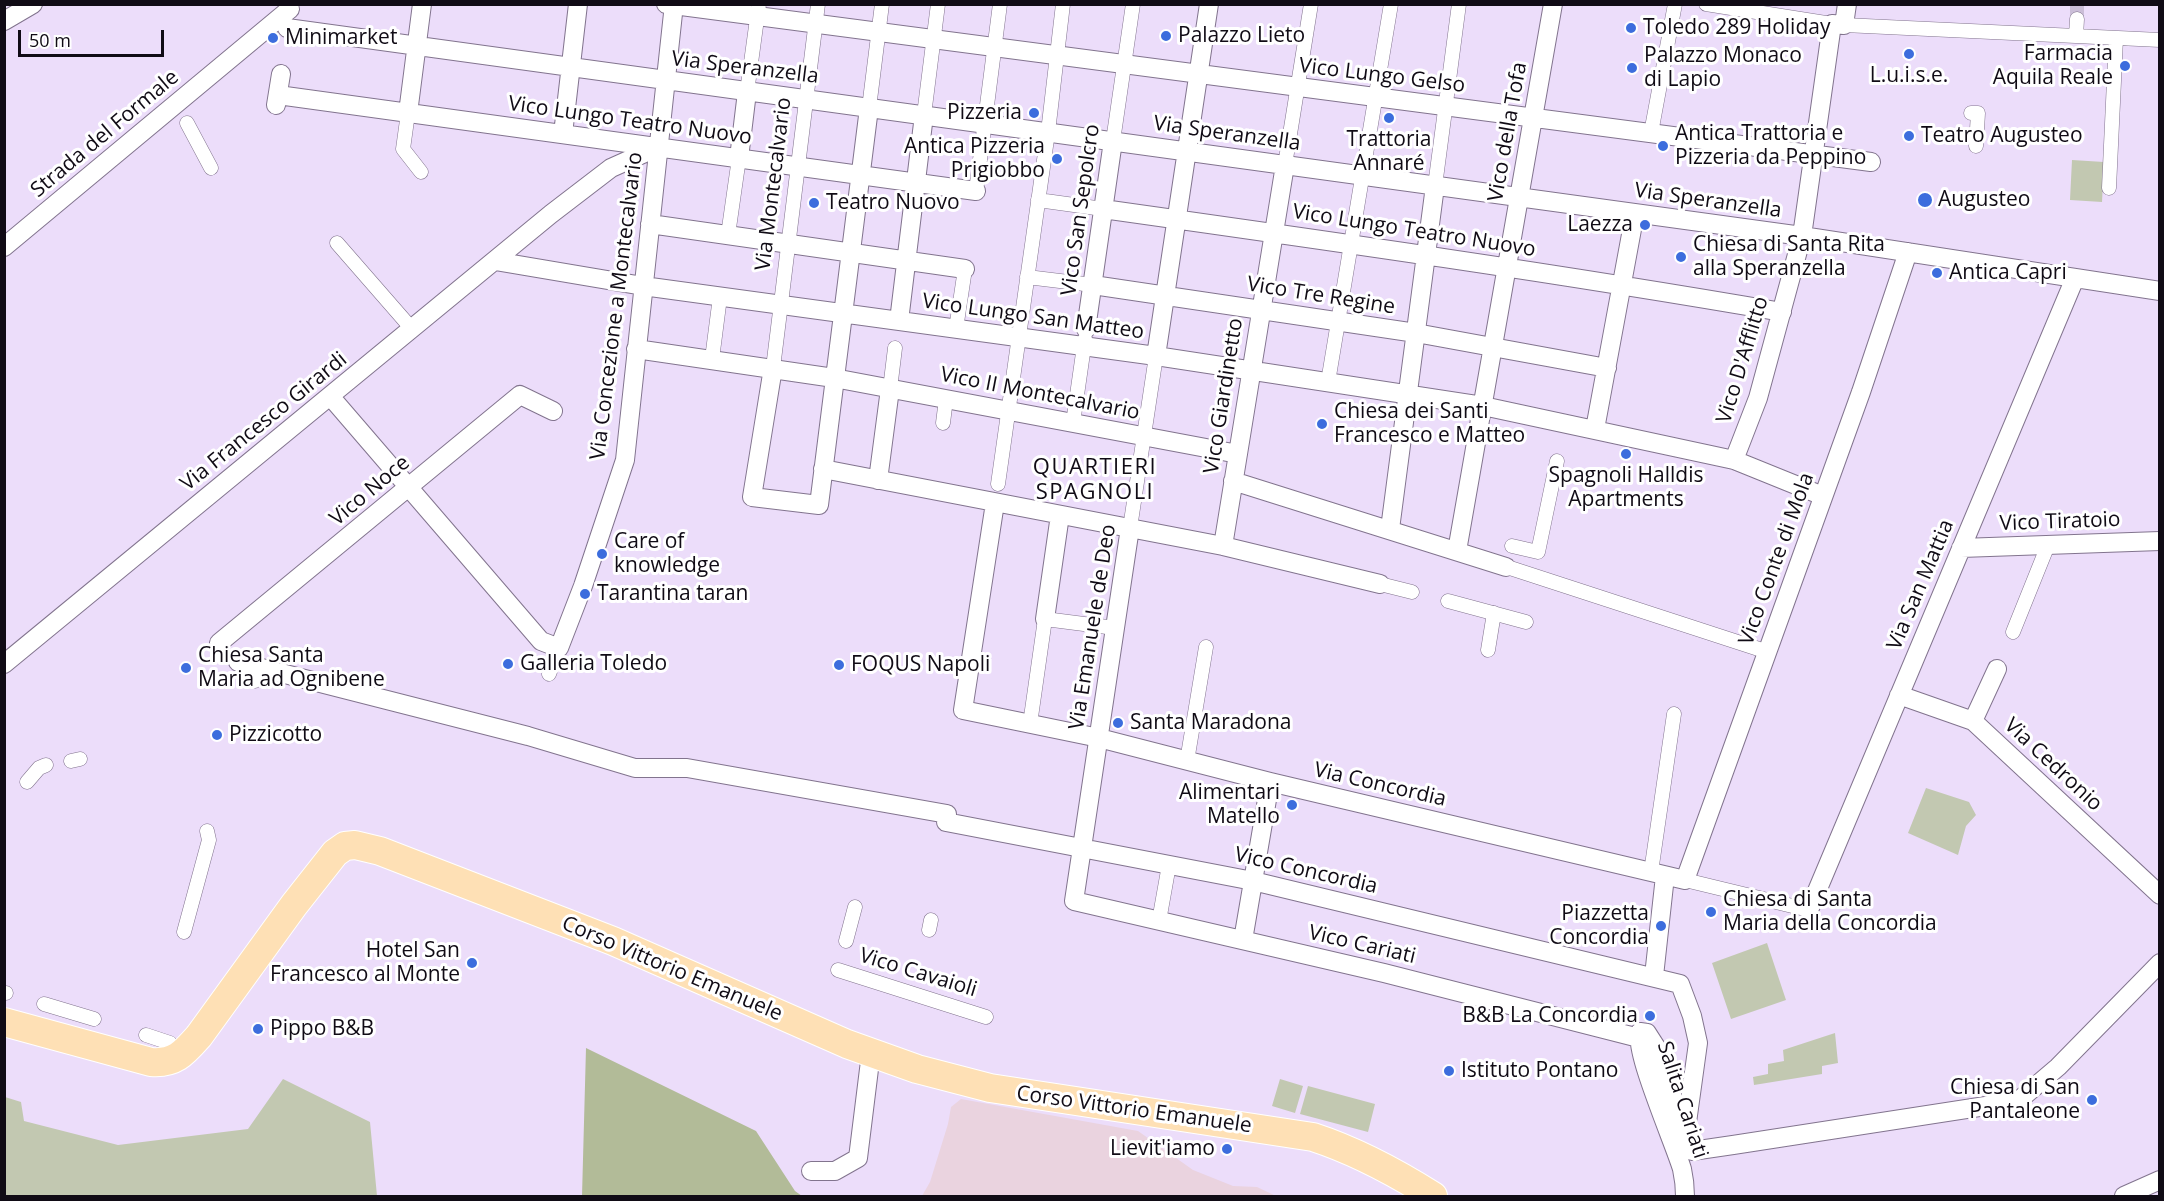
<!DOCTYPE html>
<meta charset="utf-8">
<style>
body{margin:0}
#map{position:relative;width:2164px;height:1201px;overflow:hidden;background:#ecddfa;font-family:"Open Sans",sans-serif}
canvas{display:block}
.frame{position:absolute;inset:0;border:6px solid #100b15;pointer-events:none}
.scale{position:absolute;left:18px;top:30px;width:146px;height:27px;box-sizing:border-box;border:3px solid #100b15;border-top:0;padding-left:8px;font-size:18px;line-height:21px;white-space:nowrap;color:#100b15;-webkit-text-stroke:4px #fff;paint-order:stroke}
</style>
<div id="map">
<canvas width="2164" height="1201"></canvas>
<div class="frame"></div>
<div class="scale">50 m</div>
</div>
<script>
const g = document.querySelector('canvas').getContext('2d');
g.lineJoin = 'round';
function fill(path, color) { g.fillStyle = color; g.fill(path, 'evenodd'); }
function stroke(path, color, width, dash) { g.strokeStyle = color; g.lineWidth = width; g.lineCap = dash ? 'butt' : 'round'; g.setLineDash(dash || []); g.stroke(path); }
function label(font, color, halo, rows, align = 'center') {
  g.font = font + ' "Open Sans",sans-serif'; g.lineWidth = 6; g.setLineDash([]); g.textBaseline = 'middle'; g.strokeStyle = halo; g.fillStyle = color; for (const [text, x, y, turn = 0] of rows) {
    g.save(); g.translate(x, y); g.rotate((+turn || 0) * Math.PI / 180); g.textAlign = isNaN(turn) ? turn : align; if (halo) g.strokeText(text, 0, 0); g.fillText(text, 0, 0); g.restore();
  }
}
fill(new Path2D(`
 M961 1099 1138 1131 1193 1170 1233 1186 1257 1187 1276 1196H922L930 1182 948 1124 951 1107Z`), '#ead3df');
fill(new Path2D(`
 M2072 160 2104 162 2102 202 2070 200Z
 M1926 788 1969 802 1976 815 1966 826 1958 855 1908 833Z
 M1767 943 1786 1000 1731 1019 1712 963Z
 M1835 1033 1838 1063 1822 1066V1074L1754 1085 1753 1077 1768 1074V1064L1784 1061 1783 1050Z
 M283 1079 370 1122 377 1196H5V1097L21 1102 24 1121 118 1145 248 1129Z
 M1280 1079 1303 1086 1295 1113 1272 1106Z
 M1308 1086 1375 1104 1368 1132 1300 1114Z`), '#c2c8b1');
fill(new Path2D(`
 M586 1048 756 1131 795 1191 802 1196H582Z`), '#b2bb98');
stroke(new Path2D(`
 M2077 19V4`), '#cbbed8', 14, [14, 7]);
const pedestrian = new Path2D(`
 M1706 4 1832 24
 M1844 25 2160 40
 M2076 36 2077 19
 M747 92 759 4
 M869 108 882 4
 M408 113 403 149 421 172
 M1971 113H1978L1976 146
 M924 115 938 4
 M187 123 211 168
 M1651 133 1675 4
 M1113 141 1133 4
 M1285 165 1311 4
 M1435 186 1459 4
 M2109 188 2116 38
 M976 191 1000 4
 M1038 200 1103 209
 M728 235 739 158
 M337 243 412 329
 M1027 277 1093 285
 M956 329 965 269
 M712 359 720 297
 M773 368 818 4
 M1328 382 1391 4
 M890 389 895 348
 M943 423 946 399
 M1073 423 1085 339
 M998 484 1048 132 1063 4
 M1130 528 1156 356
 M1512 546 1538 552 1557 461
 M1504 566 1768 652
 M1380 584 1412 592
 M1448 601 1526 622
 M2013 632 2048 545
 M1488 650 1494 613
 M238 662 255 681
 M549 674 559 648
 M1030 724 1045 619 1115 628
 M71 761 80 759
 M1187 761 1206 647
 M27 782 39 768 46 765
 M1651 872 1674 714
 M1685 880 1809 910
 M1159 921 1169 865
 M929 930 931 920
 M184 932 209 840 207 831
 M846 941 855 907
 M838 970 986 1017
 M4 993H6
 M44 1004 94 1019
 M146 1035 170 1043`);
const minor = new Path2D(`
 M666 4 1871 162
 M4 21 33 4
 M287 28 1802 236 2160 291
 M278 95 976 191
 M276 105 281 74
 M408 113 422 4
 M563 134 578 4
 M739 158 747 92
 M1103 209C1330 241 1556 273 1782 312
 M650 224 965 269
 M4 247 290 9
 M495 261 643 286 1156 356 1483 406 1734 460 1823 496
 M1093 285 1416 333 1607 368
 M899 321 924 115
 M1086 329 1113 141
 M636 349 834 378 1238 454
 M1156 356 1209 4
 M773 368 752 497 819 505 869 108
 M330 396 541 641 559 648 583 586 625 460 674 4
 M1595 429 1635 213
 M1734 460 1758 398 1802 236 1832 24 1844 25 1847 4
 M823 469 1223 546 1380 584
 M878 480 890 389
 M1233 481 1506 567
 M995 503 963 710 1099 738 1270 782 1685 880 1861 392 1908 252
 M1130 528 1074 901 1384 973 1639 1038
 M1390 529 1435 186
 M1223 546 1285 165
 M1961 548 2160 541
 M1457 551 1553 4
 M1045 619 1060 515
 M219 643 520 395 553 411
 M238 662 528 736 635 768H687L947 814 946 822 1253 881 1680 984 1692 1016 1698 1043 1685 1137
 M4 664 551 214 611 168 658 147
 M1899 695 1973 721 2160 895
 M1973 721 1997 669
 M1809 910 2075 278
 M1243 940 1270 782
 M1654 976 1665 876
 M811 1171H835L858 1158 871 1053
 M1685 1196C1685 1187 1684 1178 1682 1169 1675 1145 1633 1049 1640 1032L1647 1033 1656 1047 1690 1149 1692 1151 1733 1145 2018 1101 2058 1067 2160 963
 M2124 1196 2160 1180`);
const primary = new Path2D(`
 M4 1022 151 1062C175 1064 184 1053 199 1036L294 905 335 853 345 846 355 845 380 851 613 941 847 1044 917 1069 990 1088 1313 1137C1356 1151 1395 1172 1433 1196`);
stroke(pedestrian, '#82748e', 15);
stroke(minor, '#82748e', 20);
stroke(primary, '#fff', 30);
stroke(pedestrian, '#fff', 14);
stroke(minor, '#fff', 18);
stroke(primary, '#fee0b5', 28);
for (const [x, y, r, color] of [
 [1631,28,6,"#3c6ddd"],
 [1166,36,6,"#3c6ddd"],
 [273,38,6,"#3c6ddd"],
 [1909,54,6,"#3c6ddd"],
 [2125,66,6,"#3c6ddd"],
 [1632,68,6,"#3c6ddd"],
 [1034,113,6,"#3c6ddd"],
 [1389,118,6,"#3c6ddd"],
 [1909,136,6,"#3c6ddd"],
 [1663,146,6,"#3c6ddd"],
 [1057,159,6,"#3c6ddd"],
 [1925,200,8,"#3c6ddd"],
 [814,203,6,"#3c6ddd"],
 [1645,225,6,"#3c6ddd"],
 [1681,257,6,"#3c6ddd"],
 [1937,273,6,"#3c6ddd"],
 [1322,424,6,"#3c6ddd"],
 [1626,454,6,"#3c6ddd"],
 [602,554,6,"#3c6ddd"],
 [585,594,6,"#3c6ddd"],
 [508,664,6,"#3c6ddd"],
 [839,665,6,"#3c6ddd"],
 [186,668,6,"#3c6ddd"],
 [1118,723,6,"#3c6ddd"],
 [217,735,6,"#3c6ddd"],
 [1292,805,6,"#3c6ddd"],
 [1711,912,6,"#3c6ddd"],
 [1661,926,6,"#3c6ddd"],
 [472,963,6,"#3c6ddd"],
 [1650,1016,6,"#3c6ddd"],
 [258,1029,6,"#3c6ddd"],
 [1449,1071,6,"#3c6ddd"],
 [2092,1100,6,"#3c6ddd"],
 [1227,1149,6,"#3c6ddd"]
]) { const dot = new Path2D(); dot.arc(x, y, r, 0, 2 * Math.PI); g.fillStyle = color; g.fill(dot); stroke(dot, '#fff', 2); }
label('21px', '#100b15', '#fff', [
 ["Toledo 289 Holiday",1643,28],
 ["Palazzo Lieto",1178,36],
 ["Minimarket",285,38],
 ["Farmacia",2113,54,"right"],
 ["Aquila Reale",2113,78,"right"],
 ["Palazzo Monaco",1644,56],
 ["di Lapio",1644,80],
 ["L.u.i.s.e.",1909,76,"center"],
 ["Pizzeria",1022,113,"right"],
 ["Antica Trattoria e",1675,134],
 ["Pizzeria da Peppino",1675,158],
 ["Teatro Augusteo",1921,136],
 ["Trattoria",1389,140,"center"],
 ["Annaré",1389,164,"center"],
 ["Antica Pizzeria",1045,147,"right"],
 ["Prigiobbo",1045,171,"right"],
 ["Augusteo",1938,200],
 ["Teatro Nuovo",826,203],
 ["Laezza",1633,225,"right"],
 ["Chiesa di Santa Rita",1693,245],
 ["alla Speranzella",1693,269],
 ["Antica Capri",1949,273],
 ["Chiesa dei Santi",1334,412],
 ["Francesco e Matteo",1334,436],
 ["Spagnoli Halldis",1626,476,"center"],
 ["Apartments",1626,500,"center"],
 ["Care of",614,542],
 ["knowledge",614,566],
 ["Tarantina taran",597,594],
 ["Chiesa Santa",198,656],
 ["Maria ad Ognibene",198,680],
 ["Galleria Toledo",520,664],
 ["FOQUS Napoli",851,665],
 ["Santa Maradona",1130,723],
 ["Pizzicotto",229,735],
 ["Alimentari",1280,793,"right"],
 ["Matello",1280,817,"right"],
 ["Chiesa di Santa",1723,900],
 ["Maria della Concordia",1723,924],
 ["Piazzetta",1649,914,"right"],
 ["Concordia",1649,938,"right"],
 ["Hotel San",460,951,"right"],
 ["Francesco al Monte",460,975,"right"],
 ["B&B La Concordia",1638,1016,"right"],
 ["Pippo B&B",270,1029],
 ["Istituto Pontano",1461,1071],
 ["Chiesa di San",2080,1088,"right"],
 ["Pantaleone",2080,1112,"right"],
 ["Lievit'iamo",1215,1149,"right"]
], 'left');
label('21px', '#100b15', '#fff', [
 ["Via Speranzella",745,68,7],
 ["Vico Lungo Gelso",1382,76,7],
 ["Vico Lungo Teatro Nuovo",630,121,8],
 ["Vico della Tofa",1508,132,-80],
 ["Strada del Formale",105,134,-40],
 ["Via Speranzella",1227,134,8],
 ["Via Montecalvario",774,184,-83],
 ["Via Speranzella",1708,201,8],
 ["Vico San Sepolcro",1081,210,-82],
 ["Vico Lungo Teatro Nuovo",1414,231,9],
 ["Vico Tre Regine",1321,296,9],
 ["Via Concezione a Montecalvario",617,306,-83],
 ["Vico Lungo San Matteo",1033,317,8],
 ["Vico D'Afflitto",1743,360,-73],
 ["Vico II Montecalvario",1040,394,11],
 ["Vico Giardinetto",1224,396,-81],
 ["Via Francesco Girardi",264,422,-39],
 ["Vico Noce",370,491,-40],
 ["Vico Tiratoio",2060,522,-2],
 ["Vico Conte di Mola",1777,559,-70],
 ["Via San Mattia",1921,585,-67],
 ["Via Emanuele de Deo",1093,627,-81],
 ["Via Cedronio",2053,765,43],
 ["Via Concordia",1380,785,13],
 ["Vico Concordia",1306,871,13],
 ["Vico Cariati",1362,945,13],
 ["Corso Vittorio Emanuele",672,969,23],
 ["Vico Cavaioli",918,973,17],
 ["Salita Cariati",1682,1100,72],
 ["Corso Vittorio Emanuele",1134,1110,8]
]);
g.letterSpacing = '1.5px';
label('22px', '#100b15', '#fff', [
 ["QUARTIERI",1095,468],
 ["SPAGNOLI",1095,493]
]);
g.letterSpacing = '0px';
</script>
